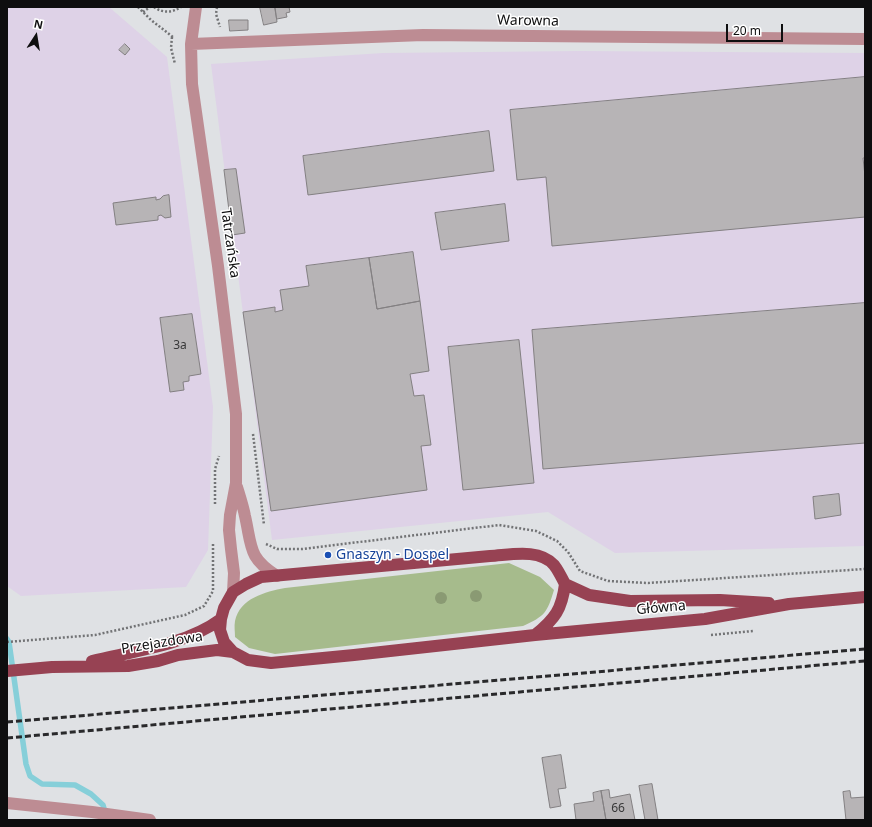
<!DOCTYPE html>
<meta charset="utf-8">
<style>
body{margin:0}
#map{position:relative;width:872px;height:827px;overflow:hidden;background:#dfe1e4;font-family:"Noto Sans",sans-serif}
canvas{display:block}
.frame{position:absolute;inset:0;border:8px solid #0e0e0f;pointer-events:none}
.north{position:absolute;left:16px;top:16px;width:40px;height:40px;-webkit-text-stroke:3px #fff;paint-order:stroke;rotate:12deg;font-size:11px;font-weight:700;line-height:16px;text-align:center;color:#0e0e0f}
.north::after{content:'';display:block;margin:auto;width:14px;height:18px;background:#0e0e0f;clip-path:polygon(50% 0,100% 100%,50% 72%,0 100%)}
.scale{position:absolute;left:726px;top:24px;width:57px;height:18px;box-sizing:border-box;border:2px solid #0e0e0f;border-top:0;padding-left:5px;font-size:12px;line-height:14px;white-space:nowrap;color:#0e0e0f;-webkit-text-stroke:3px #fff;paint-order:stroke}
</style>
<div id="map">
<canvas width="872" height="827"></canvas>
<div class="frame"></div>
<div class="north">N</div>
<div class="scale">20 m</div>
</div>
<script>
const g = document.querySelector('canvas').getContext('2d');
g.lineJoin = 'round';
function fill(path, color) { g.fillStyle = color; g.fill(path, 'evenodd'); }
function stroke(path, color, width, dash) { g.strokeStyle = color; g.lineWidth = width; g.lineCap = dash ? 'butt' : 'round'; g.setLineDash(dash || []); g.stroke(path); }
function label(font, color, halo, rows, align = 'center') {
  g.font = font + ' "Noto Sans",sans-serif'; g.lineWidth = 3; g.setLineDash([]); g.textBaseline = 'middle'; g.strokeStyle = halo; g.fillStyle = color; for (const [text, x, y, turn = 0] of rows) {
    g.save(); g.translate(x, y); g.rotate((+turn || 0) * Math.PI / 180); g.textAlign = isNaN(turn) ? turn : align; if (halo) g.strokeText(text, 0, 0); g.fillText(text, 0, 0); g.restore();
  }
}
fill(new Path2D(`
 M7 7H109L167 57 213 407 208 550 186 587 21 596 7 586Z
 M580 51 865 53V546L615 553 548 512 272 540 211 64 383 53Z`), '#ded2e7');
fill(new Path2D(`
 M509 563 540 577 554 590C547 613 545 616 523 626L275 654 249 648 235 637C235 632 234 626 235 621 240 598 265 592 285 588Z`), '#a6bb8c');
stroke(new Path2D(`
 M7 639 9 642 26 764 30 776 42 784 75 785 91 794 103 805 106 815`), '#86cfd9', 5.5);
const building = new Path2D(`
 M260 7H275L277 22 264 25Z
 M275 7H289L290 12 286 13 287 17 277 19Z
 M229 20H248V30L230 31Z
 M125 44 130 49 125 55 119 50Z
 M865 77V158H863L865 176V217L552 246 546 177 517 180 510 110Z
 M489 131 494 171 308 195 303 156Z
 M236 169 245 233 232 235 224 170Z
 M169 195 171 217 165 218 161 215 158 216V220L116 225 113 203 156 197V200L160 199 163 196Z
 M505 204 509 241 441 250 435 213Z
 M413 252 420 301 377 309 369 258Z
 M369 258 377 309 420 301 429 371 410 374 414 396 424 395 431 445 421 446 427 490 271 511 243 312 275 307V312L283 310 280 290 309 286 306 266Z
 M865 303V443L543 469 532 330Z
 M192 314 201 374 189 376V381L183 382 184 390 170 392 160 318Z
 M519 340 534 483 463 490 448 347Z
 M839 494 841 515 815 519 813 497Z
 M561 755 566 788 558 789 561 806 550 808 542 758Z
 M652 784 658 820H645L639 786Z
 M609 790 610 798 630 794 635 820H606L601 791Z
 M601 791 606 820H576L574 804 594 801 593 793Z
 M850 791 851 798 865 797V820H846L843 792Z`);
fill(building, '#b7b4b6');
stroke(building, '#838082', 1);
stroke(new Path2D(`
 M138 7 151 20 173 37
 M154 7C162 13 172 13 181 7
 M217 7 216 14 220 27
 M143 12 150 7
 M172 37 171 48 175 64
 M253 434 264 525
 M215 504V469L219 456
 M266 544 277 549H302L499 525 536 531 557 541 568 552 580 571 608 581 648 583 865 569
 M711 635 753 631
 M7 642 95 635 185 615 204 606 213 591V543`), '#727375', 2.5, [2, 2]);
stroke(new Path2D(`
 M196 7 191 44 192 84 218 266 236 414V483L230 515 229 530 231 549 234 573 233 592
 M191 44 423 35 865 39
 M237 487C240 497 243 506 245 516 252 547 248 558 277 576
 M7 803 92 812 150 820`), '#bd8c93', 12);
stroke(new Path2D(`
 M565 584 589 595 630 601 720 600 769 603
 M535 635C555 619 562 609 565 584 562 578 558 570 554 565 539 548 510 555 490 556L261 577 246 584 233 592 224 608 221 619 220 630 224 642 233 652 248 660 271 663 354 655 535 635 705 619 789 604 865 597
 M92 661C134 651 186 645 221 619
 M7 671 52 667 128 666 158 661 178 655 217 650 233 652`), '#974253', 12);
stroke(new Path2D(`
 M7 722 865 649
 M7 738 865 661`), '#29292b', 3, [6, 3]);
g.fillStyle = '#8a9a73';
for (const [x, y] of [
 [476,596],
 [441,598]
]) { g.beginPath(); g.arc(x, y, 6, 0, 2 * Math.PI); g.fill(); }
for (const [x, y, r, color] of [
 [328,555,4,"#1a4fb4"]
]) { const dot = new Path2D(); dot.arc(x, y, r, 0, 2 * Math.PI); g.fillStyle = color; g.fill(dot); stroke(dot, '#fff', 1.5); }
label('12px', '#383839', null, [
 ["3a",180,346],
 ["66",618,809]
]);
label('14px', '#0e0e0f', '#fff', [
 ["Warowna",528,21,1],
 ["Tatrzańska",230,243,82],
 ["Główna",661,608,-5],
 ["Przejazdowa",162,643,-9]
]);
label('14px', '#164399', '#fff', [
 ["Gnaszyn - Dospel",336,555]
], 'left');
</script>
